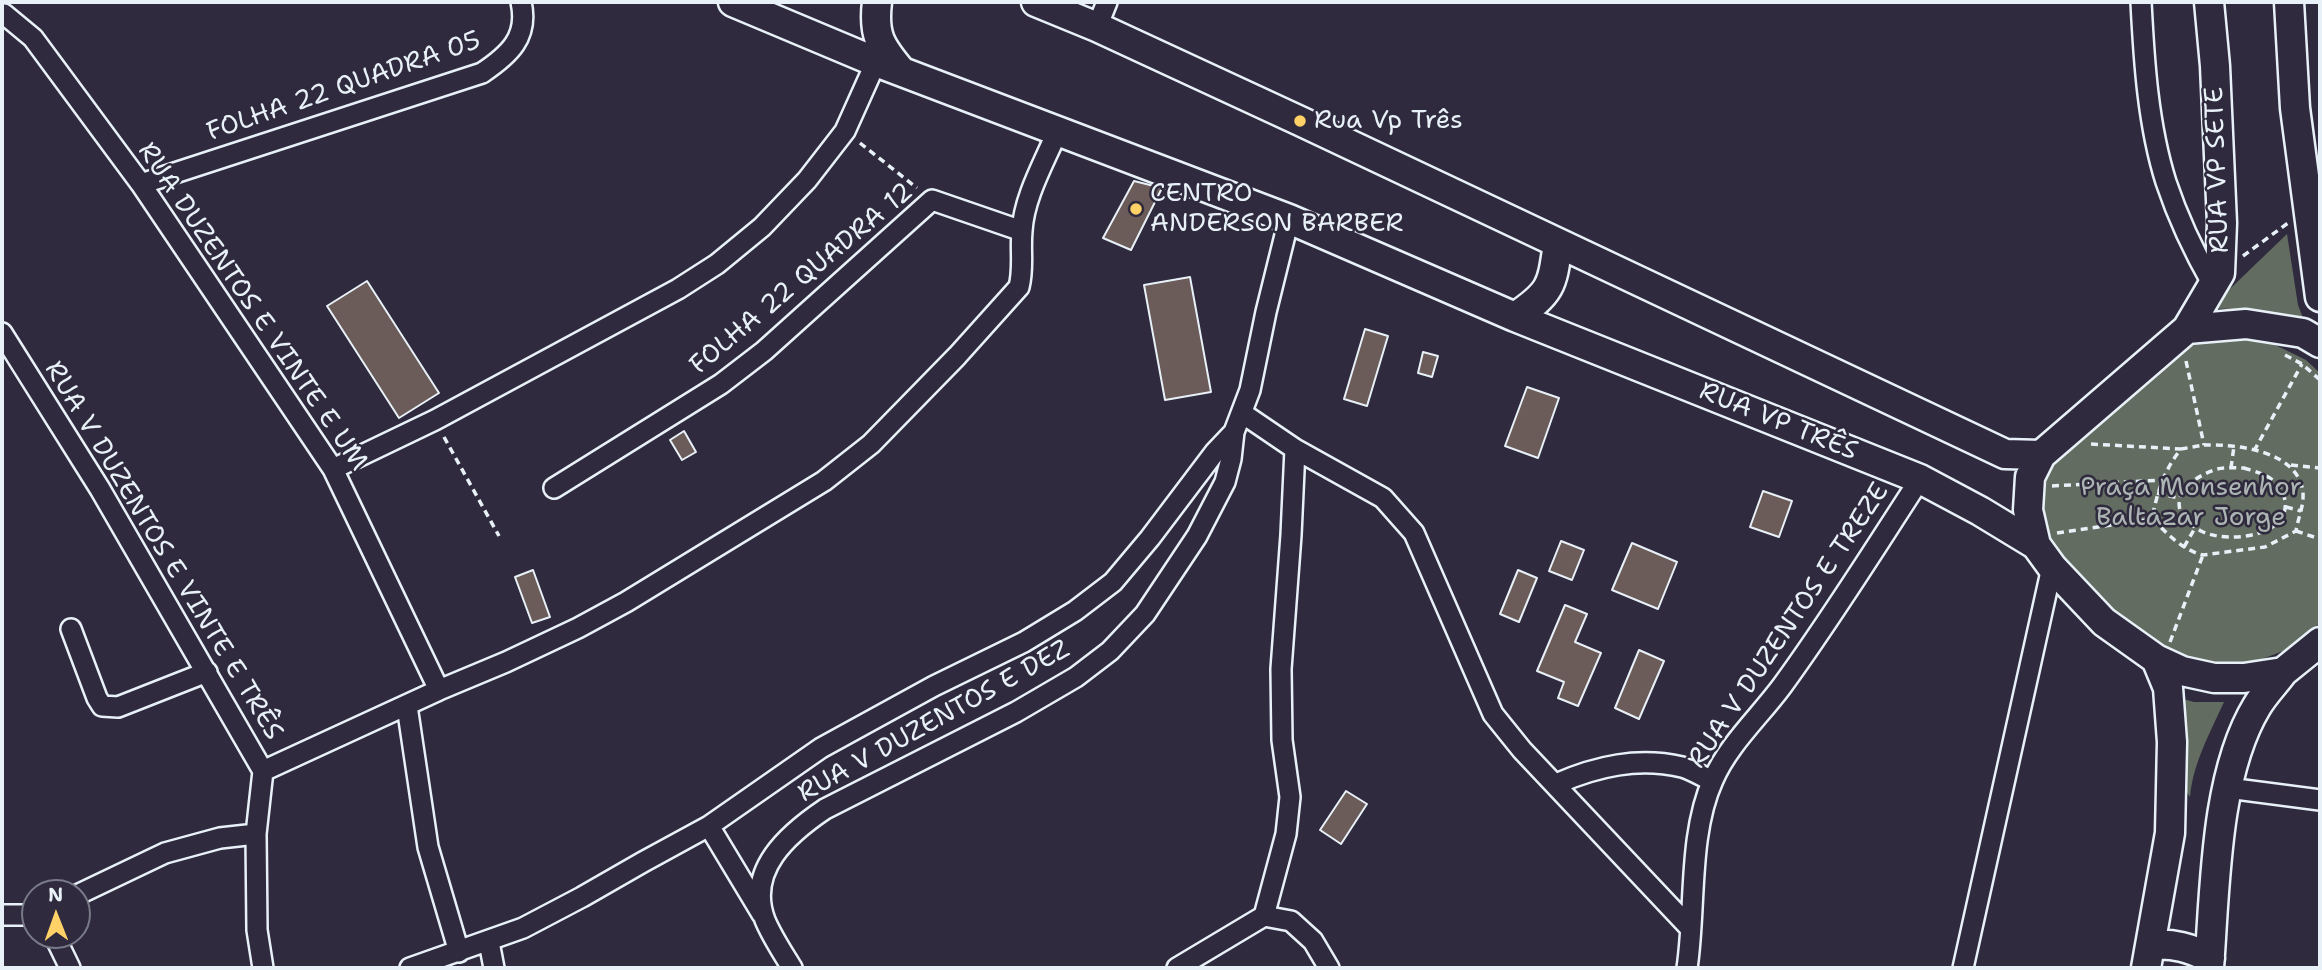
<!DOCTYPE html>
<meta charset="utf-8">
<style>
body{margin:0}
#map{position:relative;width:2322px;height:970px;overflow:hidden;background:#2f2a3d;font-family:"Shantell Sans",sans-serif}
canvas{display:block}
.frame{position:absolute;inset:0;border:4px solid #e8f1f8;pointer-events:none}
.north{position:absolute;left:21px;top:879px;width:70px;height:70px;box-sizing:border-box;background:#2f2a3d;border:2px solid #797a88;border-radius:50%;rotate:359deg;font-size:19px;font-weight:700;line-height:28px;text-align:center;color:#e8f1f8}
.north::after{content:'';display:block;margin:auto;width:24px;height:32px;background:#ffd166;clip-path:polygon(50% 0,100% 100%,50% 72%,0 100%)}
</style>
<div id="map">
<canvas width="2322" height="970"></canvas>
<div class="frame"></div>
<div class="north">N</div>
</div>
<script>
const g = document.querySelector('canvas').getContext('2d');
g.lineJoin = 'round';
function fill(path, color) { g.fillStyle = color; g.fill(path, 'evenodd'); }
function stroke(path, color, width, dash) { g.strokeStyle = color; g.lineWidth = width; g.lineCap = dash ? 'butt' : 'round'; g.setLineDash(dash || []); g.stroke(path); }
function label(font, color, halo, rows, align = 'center') {
  g.font = font + ' "Shantell Sans",sans-serif'; g.lineWidth = 5; g.setLineDash([]); g.textBaseline = 'middle'; g.strokeStyle = halo; g.fillStyle = color; for (const [text, x, y, turn = 0] of rows) {
    g.save(); g.translate(x, y); g.rotate((+turn || 0) * Math.PI / 180); g.textAlign = isNaN(turn) ? turn : align; if (halo) g.strokeText(text, 0, 0); g.fillText(text, 0, 0); g.restore();
  }
}
fill(new Path2D(`
 M2287 234 2298 305 2307 328C2270 312 2250 308 2209 309Z
 M2202 337 2263 339 2306 360 2320 373V623L2286 650 2246 665 2193 666 2133 630 2035 529 2036 479 2173 347Z
 M2176 697 2194 702H2224C2210 733 2193 763 2190 797L2180 782Z`), '#626c60');
const building = new Path2D(`
 M1134 181 1162 188 1131 250 1103 238Z
 M1190 277 1211 392 1165 400 1144 285Z
 M367 281 439 393 399 418 327 306Z
 M1365 329 1388 336 1367 406 1344 399Z
 M1423 352 1438 356 1432 377 1418 373Z
 M1527 387 1559 398 1538 458 1505 446Z
 M684 431 696 452 682 460 670 440Z
 M1763 491 1792 501 1779 537 1750 527Z
 M1561 541 1584 550 1572 580 1549 571Z
 M1632 543 1677 562 1658 609 1612 590Z
 M533 570 550 617 532 623 515 577Z
 M1518 570 1537 578 1519 622 1500 614Z
 M1565 605 1587 614 1575 642 1601 653 1578 706 1558 698 1564 682 1537 671Z
 M1639 650 1664 661 1639 719 1615 708Z
 M1346 791 1367 804 1341 844 1320 830Z`);
fill(building, '#6b5c59');
stroke(building, '#e8f1f8', 2);
const street = new Path2D(`
 M2141 2C2144 61 2148 125 2166 182 2178 218 2194 252 2213 285
 M4 14 33 38 141 184 333 469 439 690
 M1097 27 1107 2
 M141 184 482 73C509 55 529 37 521 2
 M2 333 100 489 263 771 256 834 257 930 263 968
 M1242 413 1295 449 1383 498 1414 533 1493 714 1522 750 1690 928
 M333 469 435 420 678 289 717 264 762 227 807 180 845 131 876 62
 M554 488 721 384 764 351 932 200 1022 231
 M71 629 97 698 102 706 118 707 207 672
 M407 706 428 847 459 952
 M263 771 439 690 506 662 578 628 626 602 824 481 871 444 957 356 1019 287C1024 268 1020 251 1022 231 1024 197 1044 163 1057 132
 M1556 784C1597 766 1638 757 1682 767 1692 770 1702 776 1712 781
 M2228 788 2320 800
 M709 826 762 914
 M77 895 165 853 220 838 256 834
 M2 915H35
 M1264 916 1286 834 1290 797 1282 740 1281 669 1291 535 1295 449
 M54 935 70 968
 M489 942 494 968
 M410 968 523 928 582 897 643 862 709 826 821 748 934 686 1024 642 1075 611 1113 582 1150 538 1215 452 1234 432
 M792 968C783 953 772 937 765 920 746 870 788 834 825 809L1016 712 1076 677 1110 651 1145 614 1197 536 1225 482 1231 459 1234 432 1250 390 1266 312 1289 219
 M1177 968 1264 916 1291 921 1313 941 1329 968
 M1687 968C1696 909 1688 835 1713 780 1728 745 1759 717 1782 686 1831 619 1875 548 1920 479
 M1963 968 2052 567`);
const secondary = new Path2D(`
 M733 2 876 62 1289 219 1515 317 1920 479 1980 511 2036 545
 M877 2C873 35 880 46 901 71
 M1036 2 1097 27 1300 121 2005 454 2041 455
 M2289 2 2295 108 2320 297
 M1515 317C1552 292 1552 286 1558 243
 M2187 329 2220 273 2222 223 2215 66 2209 2
 M2320 343 2303 333 2246 324 2187 329 2041 455 2030 477 2028 510 2036 545 2052 567 2104 622 2156 659 2182 671 2214 678H2244L2283 672 2320 642
 M2151 945C2174 943 2190 948 2210 958
 M2146 968 2170 833 2172 742 2168 688 2156 659
 M2209 968C2215 889 2215 775 2257 706 2264 694 2275 683 2283 672`);
stroke(street, '#e8f1f8', 24);
stroke(secondary, '#e8f1f8', 33);
stroke(new Path2D(`
 M860 143 917 188
 M2243 256 2288 223
 M2285 355 2302 364 2320 380
 M2186 361 2204 445
 M444 437 499 536
 M2091 444 2181 449
 M2204 445C2238 444 2299 451 2303 493 2304 506 2298 518 2296 531L2265 547 2203 555C2182 550 2168 534 2152 519 2157 493 2164 470 2181 449Z
 M2254 451 2302 364
 M2291 465 2320 468
 M2231 468 2234 446
 M2244 468C2250 470 2258 472 2264 475 2272 478 2280 486 2283 493 2299 536 2228 545 2201 531 2160 508 2183 480 2217 469 2225 467 2235 468 2244 468Z
 M2052 486 2162 480
 M2157 493 2178 498
 M2286 507 2301 511
 M2296 531 2320 539
 M2057 533 2152 519
 M2184 547 2195 528
 M2170 642 2203 555`), '#e8f1f8', 3.5, [7, 5]);
stroke(street, '#2f2a3d', 19);
stroke(secondary, '#2f2a3d', 28);
for (const [x, y, r, color] of [
 [1300,121,7,"#ffd166"],
 [1136,209,7,"#ffd166"]
]) { const dot = new Path2D(); dot.arc(x, y, r, 0, 2 * Math.PI); g.fillStyle = color; g.fill(dot); stroke(dot, '#2f2a3d', 2.5); }
label('26px', '#e8f1f8', '#2f2a3d', [
 ["FOLHA 22 QUADRA 05",344,87,-19],
 ["RUA VP SETE",2218,170,-92],
 ["FOLHA 22 QUADRA 12",802,279,-40],
 ["RUA DUZENTOS E VINTE E UM",252,307,56],
 ["RUA VP TRÊS",1778,422,22],
 ["RUA V DUZENTOS E VINTE E TRÊS",163,551,59],
 ["RUA V DUZENTOS E TREZE",1789,626,-56],
 ["RUA V DUZENTOS E DEZ",934,722,-29]
]);
label('26px', '#e8f1f8', '#2f2a3d', [
 ["Rua Vp Três",1314,121],
 ["CENTRO",1150,194],
 ["ANDERSON BARBER",1150,224]
], 'left');
label('26px', '#acb5b4', '#2f2a3d', [
 ["Praça Monsenhor",2191,488],
 ["Baltazar Jorge",2191,518]
]);
</script>
